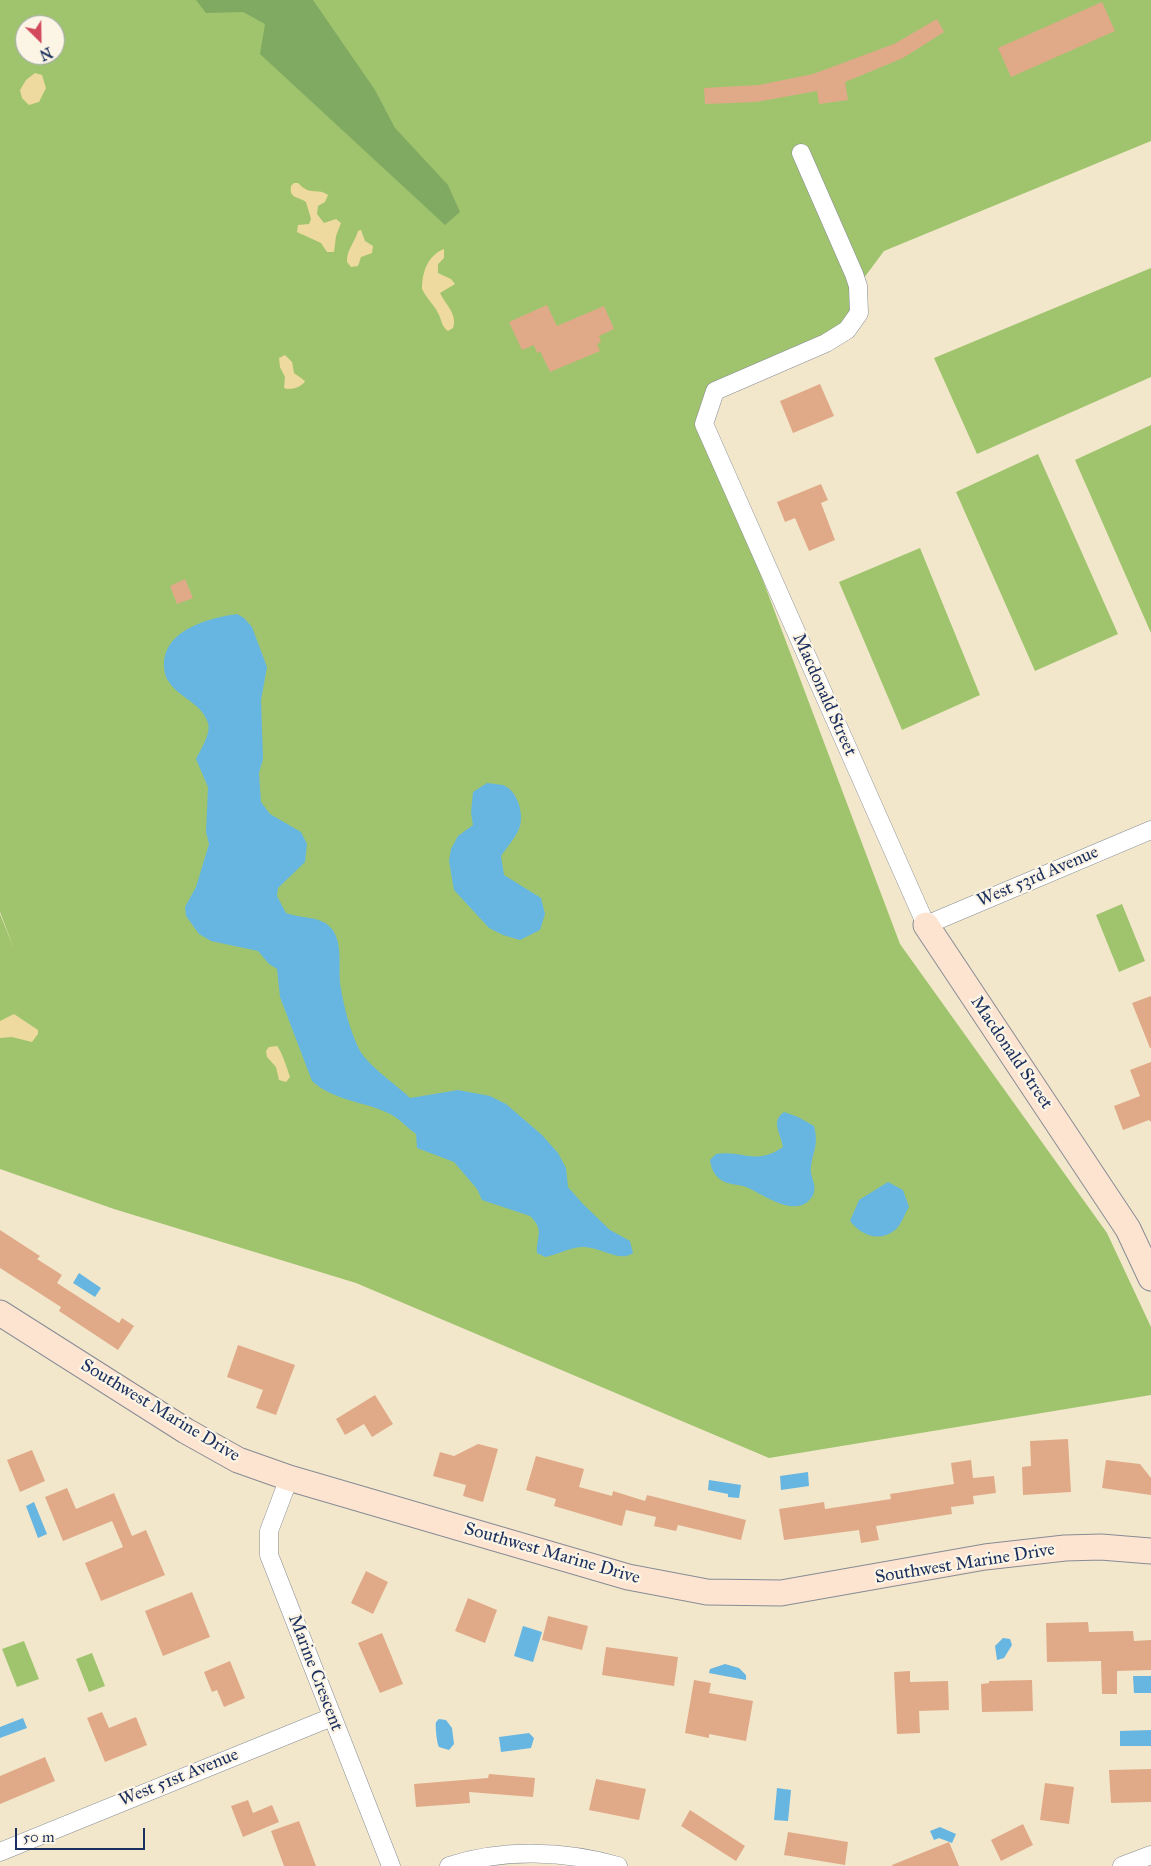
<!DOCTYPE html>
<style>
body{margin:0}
#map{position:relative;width:1151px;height:1866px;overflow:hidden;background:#f2e7cb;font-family:"IM FELL Great Primer",serif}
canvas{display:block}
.north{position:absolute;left:15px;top:15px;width:50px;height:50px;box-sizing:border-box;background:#fcf5e5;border:1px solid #a2a6af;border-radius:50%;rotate:157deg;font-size:14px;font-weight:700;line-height:20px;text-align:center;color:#1b2f5e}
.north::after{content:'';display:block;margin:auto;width:18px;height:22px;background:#d1495b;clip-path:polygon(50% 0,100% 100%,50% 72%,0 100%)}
.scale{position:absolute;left:15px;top:1828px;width:130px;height:22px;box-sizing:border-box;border:2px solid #1b2f5e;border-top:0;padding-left:6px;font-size:15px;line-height:18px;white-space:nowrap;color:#1b2f5e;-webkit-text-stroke:4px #fcf5e5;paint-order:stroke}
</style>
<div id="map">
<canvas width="1151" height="1866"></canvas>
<div class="north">N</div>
<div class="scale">50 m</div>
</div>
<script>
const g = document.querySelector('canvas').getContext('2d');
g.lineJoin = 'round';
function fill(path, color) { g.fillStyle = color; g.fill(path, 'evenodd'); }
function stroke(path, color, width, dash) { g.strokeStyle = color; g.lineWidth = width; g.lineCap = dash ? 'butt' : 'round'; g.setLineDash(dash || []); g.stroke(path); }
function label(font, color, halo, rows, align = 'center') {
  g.font = font + ' "IM FELL Great Primer",serif'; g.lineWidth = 4.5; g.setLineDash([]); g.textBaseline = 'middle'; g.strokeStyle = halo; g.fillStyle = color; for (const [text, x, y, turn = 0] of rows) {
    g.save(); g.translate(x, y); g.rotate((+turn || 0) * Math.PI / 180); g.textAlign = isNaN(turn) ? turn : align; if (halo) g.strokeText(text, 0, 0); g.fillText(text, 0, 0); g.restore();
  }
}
fill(new Path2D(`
 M0 0H1151V141L884 251 858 286 847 330 715 391 704 424 900 944 1107 1233 1151 1327V1395L769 1458 356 1283 114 1209 0 1169V914L15 951 0 912ZM25 25H55V55H25Z
 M1151 268V377L977 454 934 358Z
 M1151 425V633L1075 460Z
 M1038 454 1118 634 1035 671 956 492Z
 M920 548 980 695 902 730 839 582Z
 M1122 904 1145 961 1119 972 1096 915Z
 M24 1641 39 1679 17 1687 2 1649Z
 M92 1653 105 1686 89 1692 76 1659Z`), '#a0c46e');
fill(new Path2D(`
 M196 0H313L375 90 395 128 448 185 460 212 445 225 260 54 265 24 243 12 206 13Z`), '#80aa61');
fill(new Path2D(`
 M35 73 42 75 46 88 39 102 29 105 22 98 20 90 26 80Z
 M294 183H298C311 197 317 187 328 195L325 202 318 206 317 214 324 223 336 219 341 223 336 236 334 252H327L321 243 297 232 298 225 309 224 311 219 306 202C298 196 289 199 291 186Z
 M361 230 365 241 373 246 372 253 361 257 358 266 351 267 347 262C346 251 355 242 358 231Z
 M444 249V258L438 264V273L451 279 455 284 440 293C445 304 458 314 453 328L448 331C441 326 442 320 438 313 435 306 427 299 422 289 422 272 428 255 444 249Z
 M285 355 292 362 294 373 305 381C302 387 290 391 284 388L285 377 280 367 279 358Z
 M14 1014 38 1030V1034L32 1042 12 1037 0 1038V1021Z
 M277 1046C281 1050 288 1070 290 1077L286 1082 279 1080 276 1067 267 1057 266 1051 269 1047Z`), '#eeda9e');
fill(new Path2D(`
 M237 614 244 618 252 627 267 667 261 700 263 759 259 773 261 802 270 814 301 832 307 844 305 862 278 888 277 896 286 913C298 918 319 916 329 926 345 940 337 970 341 989 344 1007 350 1030 358 1047 366 1065 396 1084 410 1098L458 1090 490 1096 506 1104 542 1135 558 1153 566 1168 568 1187 583 1204 610 1230 630 1241 633 1253C621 1262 605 1250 591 1248 574 1244 562 1254 545 1257L537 1253C536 1237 545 1230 530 1216L482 1200 477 1189 454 1162 417 1148 416 1134C407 1128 398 1117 388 1113 363 1101 334 1101 312 1081L280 997 277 969 269 964 258 951 211 941 199 934 186 916 185 907 196 887 209 844 206 832 208 787 196 759C201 749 211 734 208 723 202 703 179 698 169 682 165 677 164 670 164 664 165 629 210 618 237 614Z
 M487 783C492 784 498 784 503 785 517 790 524 813 520 826 517 836 507 847 501 856L504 875 541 898 545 914 540 930 520 940 503 935 489 928 454 890 449 861 451 849 458 836 473 825 471 813 473 792Z
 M784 1112 798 1117 814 1126C819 1146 813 1150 811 1167 809 1177 819 1186 812 1197 796 1220 763 1194 746 1187 737 1184 728 1185 721 1180 714 1175 711 1168 710 1160L716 1154C744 1150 755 1166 783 1147 781 1133 770 1122 784 1112Z
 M888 1182 903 1190 909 1207C905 1213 901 1226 895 1230 879 1243 861 1235 850 1221L859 1200Z
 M79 1273 101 1288 95 1297 73 1283Z
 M808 1472 809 1486 781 1490 780 1476Z
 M709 1480 741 1485 739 1498 728 1497V1494L708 1490Z
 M34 1502 47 1534 38 1538 26 1506Z
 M523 1626 542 1632 533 1662 514 1656Z
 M1003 1638 1010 1639 1012 1645 1004 1658 997 1660 995 1646Z
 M725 1664 739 1668 746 1675V1680L709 1673 710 1669Z
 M1133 1676H1151V1693H1134Z
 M23 1718 27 1728 0 1738V1727Z
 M439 1719 446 1720 452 1728 454 1744 449 1750 439 1747C437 1744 435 1726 436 1722Z
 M1151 1730V1746H1120V1731Z
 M529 1733 534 1738 531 1748 501 1752 499 1737Z
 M777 1788 791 1790 788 1821 774 1820Z
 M940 1827 956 1834 952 1843 939 1838 934 1840 930 1831Z`), '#67b6e1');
fill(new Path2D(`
 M1102 2 1115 31 1011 77 998 48Z
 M937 19 944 32 903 58 845 82 848 100 819 104 817 91 756 102 705 104 704 88 759 85 813 74 894 44Z
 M547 305 557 326 604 306 614 329 599 336 601 342 597 344 600 351 550 372 540 351 537 353 534 345 522 350 509 322Z
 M820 384 834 416 793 433 780 401Z
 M821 484 828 500 821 503 835 540 809 551 795 518 785 522 777 502Z
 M185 579 193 598 177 604 170 586Z
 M1151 996V1048H1150L1132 1003Z
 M1151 1062V1122L1149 1120 1123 1130 1114 1106 1140 1096 1130 1070Z
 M0 1230 40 1256 37 1259 62 1275 57 1283 119 1323 122 1318 134 1326 118 1350 59 1311 61 1307 0 1268Z
 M238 1345 295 1365 276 1415 256 1408 263 1390 227 1377Z
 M375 1395 393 1424 372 1437 364 1424 345 1435 336 1419Z
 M1068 1439 1071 1492 1023 1495 1022 1467 1031 1466 1030 1441Z
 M478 1444 498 1449 483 1502 463 1496 466 1485 433 1476 440 1452 454 1456Z
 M32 1450 45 1481 20 1492 7 1460Z
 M536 1456 584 1469 579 1487 612 1496 613 1491 645 1501 647 1495 746 1520 741 1540 678 1525 676 1531 654 1526 656 1517 626 1510 622 1526 554 1506 556 1499 526 1490Z
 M971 1460 973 1478 994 1476 996 1493 973 1496 974 1504 951 1507 952 1514 876 1526 879 1540 861 1543 859 1530 784 1540 779 1509 824 1502 825 1509 891 1499 890 1494 954 1484 951 1463Z
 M1106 1460 1140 1464 1151 1478V1495L1102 1488Z
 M67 1488 76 1509 114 1493 132 1536 146 1530 165 1575 101 1601 85 1563 123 1547 112 1521 63 1541 45 1497Z
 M366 1571 388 1582 373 1614 351 1603Z
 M192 1592 210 1637 163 1656 145 1611Z
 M468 1598 497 1610 485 1643 455 1631Z
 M548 1616 588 1626 582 1650 542 1640Z
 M1088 1622 1089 1632 1133 1631 1134 1641 1151 1640V1670L1117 1671V1694H1102L1101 1661 1047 1662 1046 1623Z
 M382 1633 403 1684 380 1693 358 1643Z
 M606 1647 678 1657 674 1686 602 1675Z
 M230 1661 245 1698 224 1707 217 1690 212 1692 204 1672Z
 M910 1671V1682L948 1681 949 1710 919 1711 920 1733 897 1734 894 1672Z
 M694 1680 711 1683 709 1693 753 1701 746 1741 709 1734V1738L685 1733Z
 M1032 1680 1033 1711 982 1712 981 1684 989 1683V1681Z
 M102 1712 109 1728 136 1717 147 1745 105 1762 87 1718Z
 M45 1757 55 1781 0 1804V1776Z
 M1151 1769V1802L1111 1803 1109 1770Z
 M489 1774 535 1778 533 1797 469 1792 470 1803 416 1807 414 1784 488 1778Z
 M596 1779 646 1789 639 1820 589 1810Z
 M1045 1783 1074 1787 1069 1824 1040 1820Z
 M248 1800 253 1813 272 1805 279 1822 243 1837 231 1806Z
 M690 1810 745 1846 736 1861 681 1826Z
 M299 1821 316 1866H284L271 1831Z
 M1023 1824 1033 1845 1001 1861 991 1840Z
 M788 1832 848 1842 845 1865 784 1855Z
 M949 1842 959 1866H892V1865Z`), '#e0aa88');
const street = new Path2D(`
 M801 153 854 274 858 286 859 313 847 330 826 343 715 391 704 424 926 925 1151 830
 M289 1478 269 1531V1555L391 1866
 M0 1852 332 1717
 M449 1866C502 1849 564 1850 618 1866
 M1122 1866 1151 1855`);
const secondary = new Path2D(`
 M926 925 1128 1229 1151 1278
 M0 1313 186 1431 238 1460 289 1478 628 1577 707 1592 781 1593 985 1557 1065 1548 1101 1547 1151 1551`);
stroke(street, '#868b94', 19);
stroke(secondary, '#868b94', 27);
stroke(street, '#fff', 18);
stroke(secondary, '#fde4d0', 25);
label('18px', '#1b2f5e', '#fcf5e5', [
 ["Macdonald Street",824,695,66],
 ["West 53rd Avenue",1038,877,-23],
 ["Macdonald Street",1011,1053,56],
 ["Southwest Marine Drive",160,1411,31],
 ["Southwest Marine Drive",552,1554,16],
 ["Southwest Marine Drive",965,1564,-9],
 ["Marine Crescent",315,1673,69],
 ["West 51st Avenue",179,1778,-22]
]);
</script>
